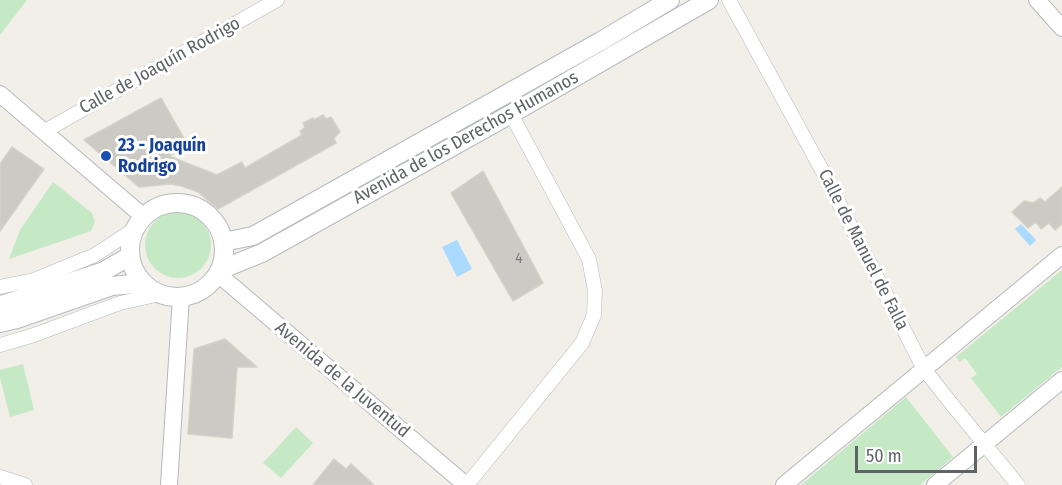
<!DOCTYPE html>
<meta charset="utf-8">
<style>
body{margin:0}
#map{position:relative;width:1062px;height:485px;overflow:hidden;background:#f1efe8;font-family:"Fira Sans Condensed",sans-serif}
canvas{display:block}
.scale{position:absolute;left:855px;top:446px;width:122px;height:27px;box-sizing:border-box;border:3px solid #5f6368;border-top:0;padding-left:8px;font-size:18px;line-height:21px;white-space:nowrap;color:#5f6368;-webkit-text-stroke:4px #fff;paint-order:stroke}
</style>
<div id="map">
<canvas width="1062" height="485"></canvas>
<div class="scale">50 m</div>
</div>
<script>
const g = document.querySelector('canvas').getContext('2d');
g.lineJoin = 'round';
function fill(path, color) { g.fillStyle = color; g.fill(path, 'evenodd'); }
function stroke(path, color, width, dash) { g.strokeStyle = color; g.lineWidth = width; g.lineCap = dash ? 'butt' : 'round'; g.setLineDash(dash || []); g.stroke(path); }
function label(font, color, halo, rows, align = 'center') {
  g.font = font + ' "Fira Sans Condensed",sans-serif'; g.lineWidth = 6; g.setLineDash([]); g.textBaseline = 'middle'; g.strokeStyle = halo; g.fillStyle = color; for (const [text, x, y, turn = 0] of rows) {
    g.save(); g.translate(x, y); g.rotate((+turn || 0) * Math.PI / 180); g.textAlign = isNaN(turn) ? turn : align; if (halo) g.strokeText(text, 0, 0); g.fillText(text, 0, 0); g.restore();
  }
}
fill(new Path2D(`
 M0 0H27L0 35Z
 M53 182 92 213 95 222 91 231 9 259 20 230Z
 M145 245a33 33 0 1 1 66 0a33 33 0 1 1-66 0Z
 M1062 270V367L1001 417 971 378 977 374 965 358 960 362 956 357Z
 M23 364 34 410 10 417 0 378V370Z
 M906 397 953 457 920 485H801Z
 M296 427 313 443 281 478 263 463Z`), '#c5e8c5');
fill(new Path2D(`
 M1021 224 1036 240 1030 246 1015 229Z
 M457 240 472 269 457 277 442 247Z`), '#aadaff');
const building = new Path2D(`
 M161 98 188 145 169 156 217 175 242 162 245 168 302 135 300 131 305 128 303 123 313 118 314 120 323 115 326 119 331 117 340 132 334 138 336 143 218 209 198 192 182 186 171 184 139 187 84 140Z
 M12 147 44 169 0 231V164Z
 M483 171 543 283 513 301 451 193Z
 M1062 187V224L1055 230 1049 223 1041 229 1036 222 1028 228 1012 212 1024 201 1033 203 1040 198 1045 202Z
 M225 339 257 367H237L232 438 188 434 194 349Z
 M334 459 346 469 351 464 374 485H313Z`);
fill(building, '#cccac5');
stroke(building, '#d6d1c6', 1.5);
const minor = new Path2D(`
 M729 0 823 172 924 369 954 407 1018 485
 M43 132 277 0
 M0 287 34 280 95 255 136 228
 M0 345 34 335 120 303 160 294
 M0 477 25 485
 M467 485 582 343 594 315 595 291 589 259 511 114`);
const tertiary = new Path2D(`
 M1037 0 1062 28
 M0 94 144 217
 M218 274 466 485
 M169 485 181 297
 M784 485 1062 255
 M935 485 1062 380`);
const secondary = new Path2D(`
 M130 250a47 47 0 1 1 94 0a47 47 0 1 1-94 0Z
 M223 242 253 236 601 41 670 0
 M220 270 262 253 511 114 709 0
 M0 305 11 302 104 271 130 256
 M0 323 17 319 112 286 143 283`);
stroke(minor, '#b5b8bc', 15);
stroke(tertiary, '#b5b8bc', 18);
stroke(secondary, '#b6babf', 20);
stroke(minor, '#fff', 14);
stroke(tertiary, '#fff', 16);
stroke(secondary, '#fff', 18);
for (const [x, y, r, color] of [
 [106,156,6,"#1a4fb4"]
]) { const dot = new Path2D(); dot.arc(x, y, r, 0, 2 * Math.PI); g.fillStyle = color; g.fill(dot); stroke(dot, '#fff', 2); }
label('15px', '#7a7d7f', null, [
 ["4",519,259]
]);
label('18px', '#5f6368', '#fff', [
 ["Calle de Joaquín Rodrigo",160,66,-29],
 ["Avenida de los Derechos Humanos",466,138,-29],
 ["Calle de Manuel de Falla",863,250,63],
 ["Avenida de la Juventud",342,380,40]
]);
label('bold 18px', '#164399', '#fff', [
 ["23 - Joaquín",118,146],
 ["Rodrigo",118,167]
], 'left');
</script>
